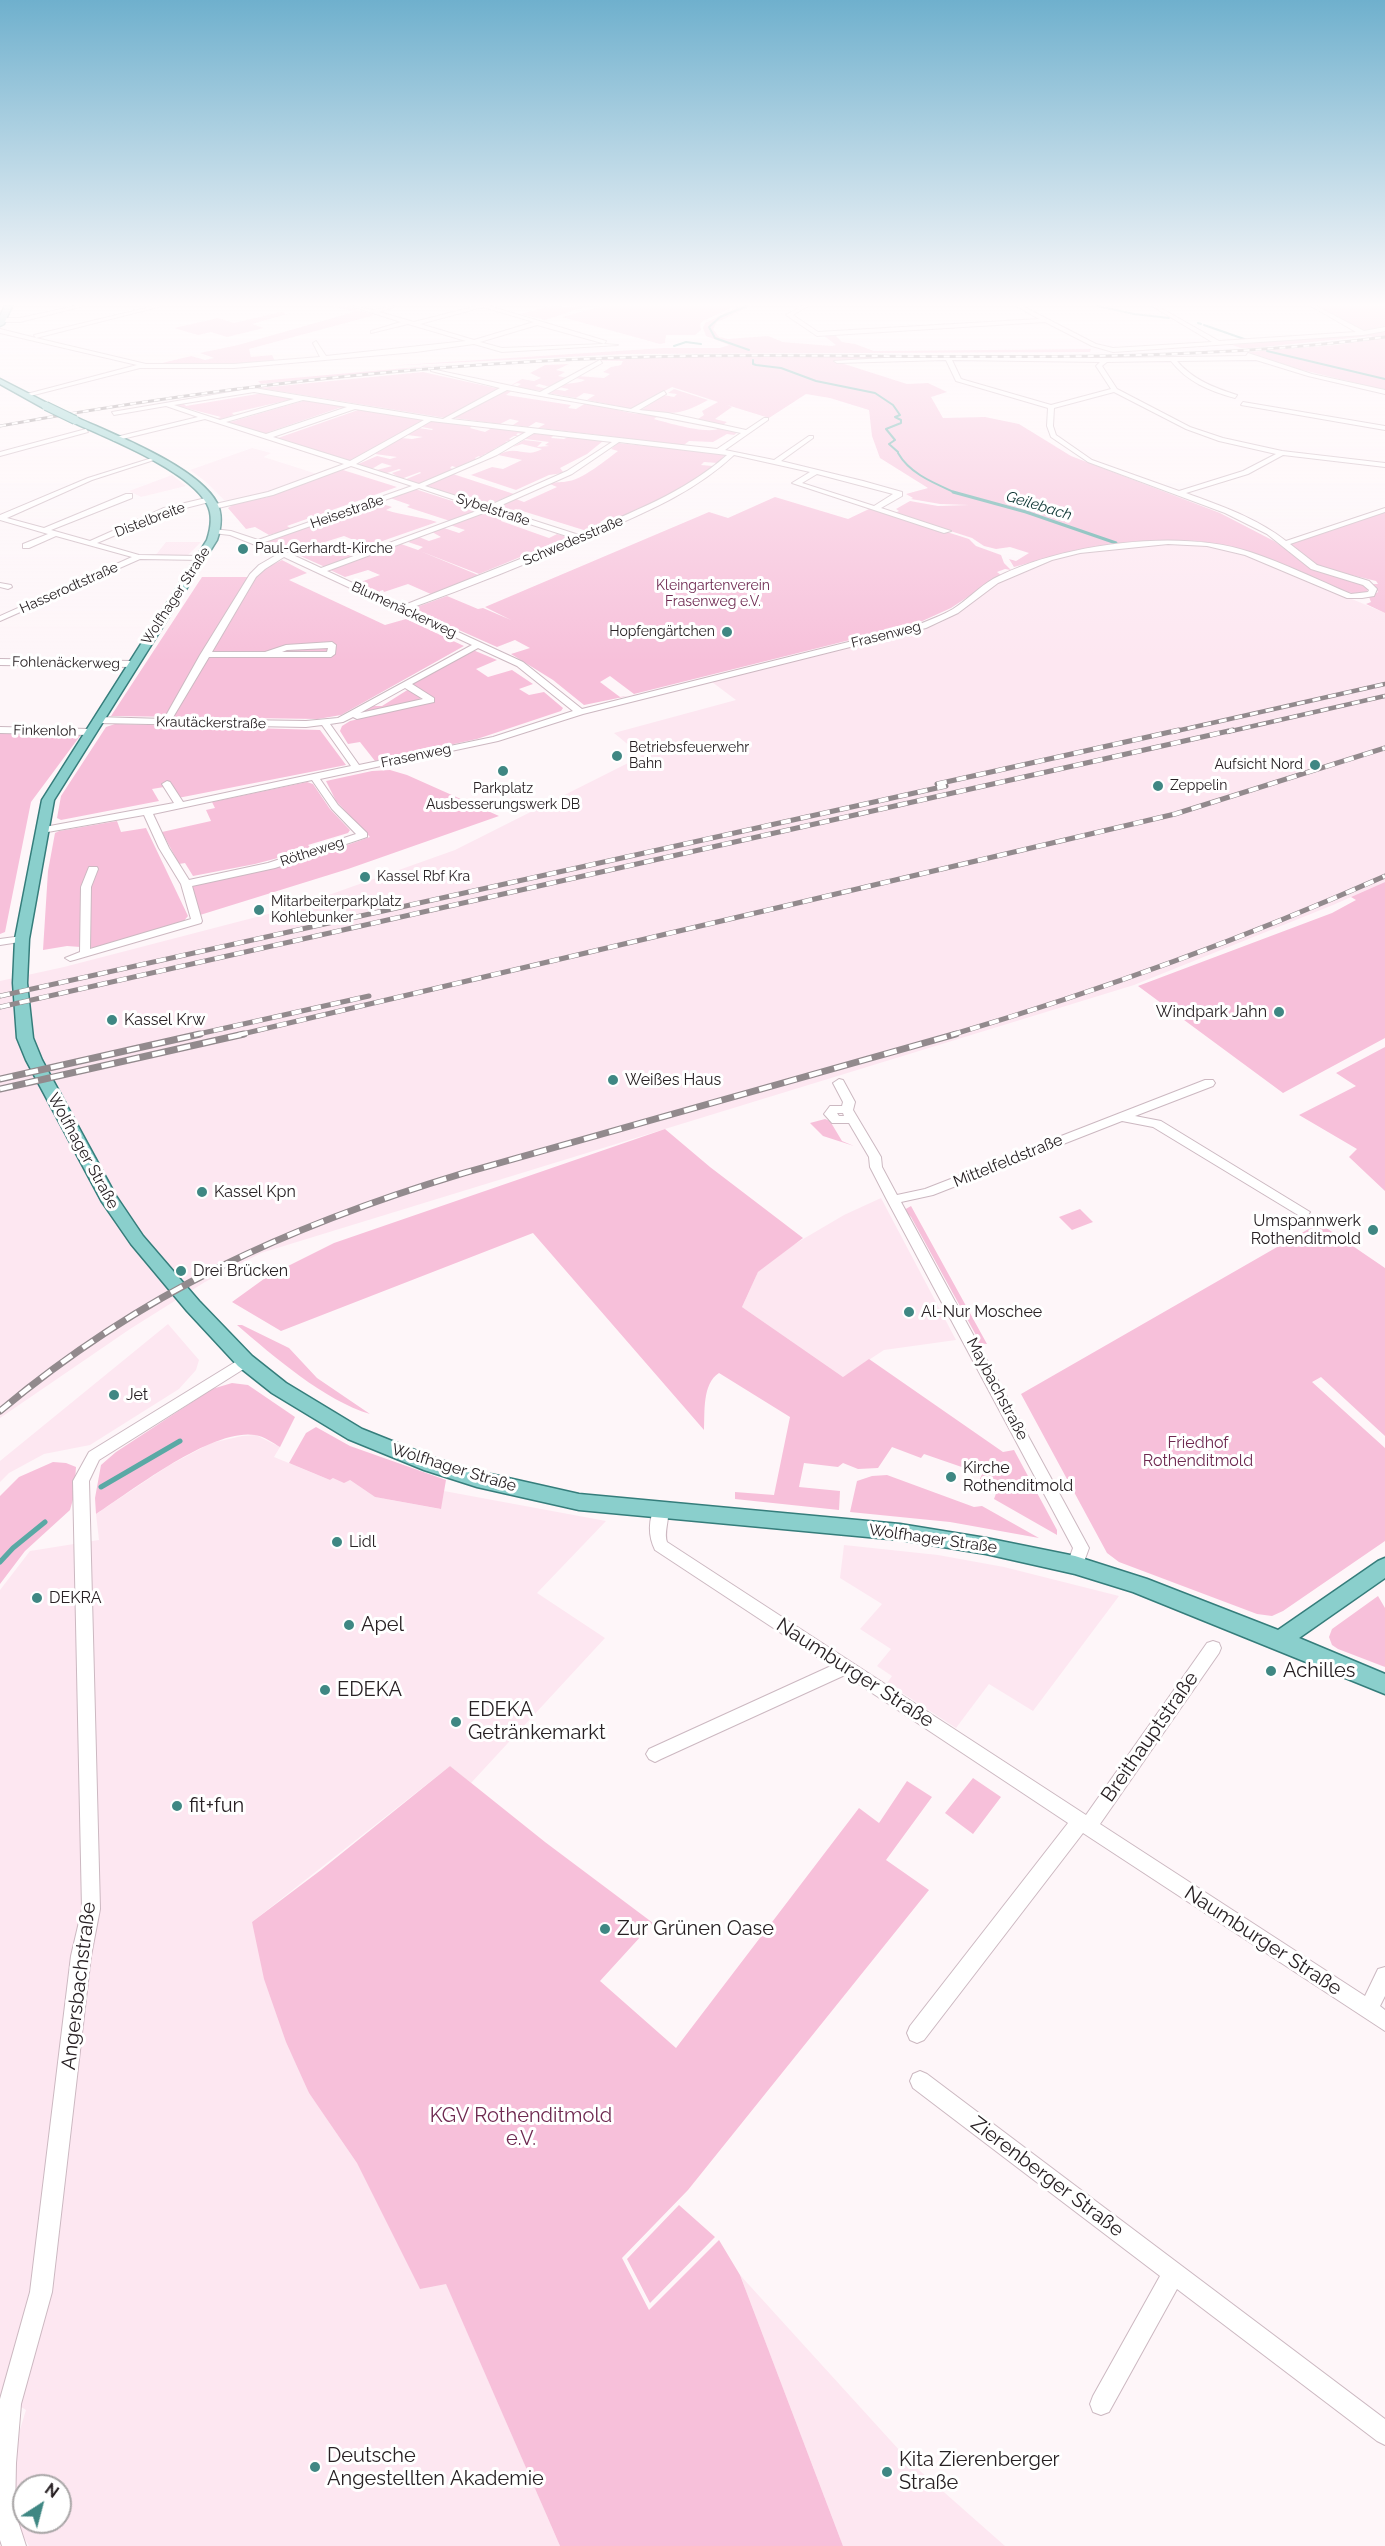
<!DOCTYPE html>
<meta charset="utf-8">
<style>
body{margin:0}
#map{position:relative;width:1385px;height:2546px;overflow:hidden;background:#fef6f9;font-family:Raleway,sans-serif}
canvas{display:block}
.north{position:absolute;left:12px;top:2474px;width:60px;height:60px;box-sizing:border-box;background:#fff;border:2px solid #a9a6a7;border-radius:50%;rotate:36deg;font-size:16px;font-weight:700;line-height:24px;text-align:center;color:#282124}
.north::after{content:'';display:block;margin:auto;width:21px;height:27px;background:#3f8783;clip-path:polygon(50% 0,100% 100%,50% 72%,0 100%)}
</style>
<div id="map">
<canvas width="1385" height="2546"></canvas>
<div class="north">N</div>
</div>
<script>
const g = document.querySelector('canvas').getContext('2d');
g.lineJoin = 'round';
function fill(path, color) { g.fillStyle = color; g.fill(path, 'evenodd'); }
function stroke(path, color, width, dash) { g.strokeStyle = color; g.lineWidth = width; g.lineCap = dash ? 'butt' : 'round'; g.setLineDash(dash || []); g.stroke(path); }
function label(font, color, halo, rows, align = 'center') {
  g.font = font + ' Raleway,sans-serif'; g.lineWidth = 6; g.setLineDash([]); g.textBaseline = 'middle'; g.strokeStyle = halo; g.fillStyle = color; for (const [text, x, y, turn = 0] of rows) {
    g.save(); g.translate(x, y); g.rotate((+turn || 0) * Math.PI / 180); g.textAlign = isNaN(turn) ? turn : align; if (halo) g.strokeText(text, 0, 0); g.fillText(text, 0, 0); g.restore();
  }
}
fill(new Path2D(`
 M252 448 271 453 264 457 317 474 266 493 229 501 224 500 205 481 190 470Z
 M172 475 186 486 141 497 129 491Z
 M166 542H201L188 555 155 556Z
 M1162 544H1193L1246 554 1385 613V882L1333 905 1134 985 261 1253 205 1282 130 1329 0 1418V981L64 967 295 907 455 850 642 756 614 733 736 700 712 682 938 624 958 613 997 583 1053 560 1081 553Z
 M881 1198 956 1340 884 1350 843 1377 742 1307 758 1272 793 1245 844 1215Z
 M168 1324 199 1360 196 1370 179 1389 90 1445 44 1454 9 1473 0 1482V1461Z
 M256 1435 280 1447 274 1457 330 1480 333 1478 350 1480 375 1497 440 1509 444 1491 606 1521 537 1593 605 1638 471 1783 450 1766 252 1922 309 2093 446 2283 560 2546H29L23 2536 11 2508 14 2449 26 2410 0 2394V1590L30 1551 99 1540 96 1514 168 1466 211 1443 242 1436ZM24 2486H60V2522H24Z
 M844 1545 938 1555 1004 1567 1119 1596 1033 1711 989 1684 956 1728 887 1683 892 1676 877 1666 891 1649 860 1629 882 1604 840 1578Z
 M740 2275 911 2463 1005 2546H843Z`), '#fde7f1');
fill(new Path2D(`
 M333 306H344L375 315 249 349 251 357 272 355 275 361 226 365H154L191 356 205 360 214 358 200 353 238 345 354 312Z
 M550 306 584 307 545 320 520 314Z
 M602 306H735L703 321 700 324 701 330 695 335H666L665 343 660 344 562 317Z
 M740 306H751L717 322 713 329 719 337 728 339 768 336 783 342 832 346 836 345 823 335 834 334 842 342 855 344 874 351 1091 349 1090 352 628 354 386 366 664 348H720L729 345 706 336 703 328 705 323Z
 M1310 306H1385V390L1298 369 1248 352 1336 345 1378 339 1371 336 1253 348H1241L1232 345 1364 334Z
 M280 312 287 314 252 324 264 328 227 337 211 332 198 335 174 328 218 318 234 323Z
 M1116 356 919 357 835 361 907 384 928 383 947 392 931 397 943 418 985 417 1019 424 1071 456 1220 513 1274 541 1312 568 1368 587 1367 592 1359 594 1345 592 1250 552 1198 541 1162 540 1076 550 1014 567 1009 559 1016 561 1029 553 1010 547 996 549 984 546 972 538 895 513 899 511 896 509 910 501 938 506 969 505 940 504 911 499 913 498 906 494 928 488 880 458 872 436 869 410 830 398 806 394 769 418 727 405 732 407 715 419 727 422 723 425 698 419 704 415 702 411 718 402 672 387 632 409 587 400 595 395 584 393 576 398 547 393 553 389 565 391 569 389 558 387C568 381 576 385 585 380L575 378 578 376 604 378 610 374 603 372 611 367 621 365 623 361 574 360 693 357Z
 M453 364 261 384 258 381Z
 M569 364 556 370 565 372 558 376 568 378 550 387 539 384 535 386 547 389 543 391 514 388 521 384 517 383 508 387 522 379 534 381 541 378 530 373 545 365Z
 M423 372 500 389 445 418 259 388Z
 M674 389 708 400C680 416 672 414 641 410L664 395 674 397 677 394 668 393Z
 M506 390H513L506 395 571 405 568 408 576 409 586 403 631 413 658 416 654 419C669 423 708 435 720 428L738 432 734 435 727 434 713 442 689 441 684 445 538 428 545 424 536 422 528 427 513 425 519 421 510 419 500 424 454 418Z
 M263 393 293 399 232 413 234 415 218 420 216 419 221 417 174 405 183 403 186 406Z
 M306 400 348 407 339 408 269 432 271 433 266 435 227 423Z
 M358 410 423 420 350 461 269 437 278 438Z
 M431 421 472 426 470 428 485 432 492 428 525 432 522 434 518 433 516 435 521 436H514L509 439 513 441H505L511 443 506 446 502 445 494 449 498 451H490L494 452 484 454 487 456 481 455 486 457 482 459 479 456 475 458 477 461 468 462 458 468 452 466 450 468 455 470 418 484 404 480 421 473 420 472 401 479 392 473 401 470 399 469 384 474 373 471 392 466 382 463 370 470 356 465 377 456 390 459 397 457 375 454 401 438 412 439 423 437 407 435 419 428 432 430 433 429 421 427Z
 M532 433 554 435 551 438 564 439 568 437 603 441 587 454 560 468 564 473 549 475 516 490 471 475 492 467 503 469 522 460 498 455C517 444 525 459 542 449L522 444 513 447 524 440 542 442 537 447 549 446 545 445 549 442 525 439Z
 M618 443 726 454 718 463 704 462 701 465 713 466 692 483 669 496 613 521 605 519 600 522 607 524 590 532 516 509 506 513 492 508 516 499 524 502 557 487 550 484C558 481 561 483 569 481 583 479 606 460 618 451L611 449Z
 M347 466 350 467 343 470 397 487 287 526 292 529 269 535 255 527 246 529 228 508 234 504 268 497Z
 M453 474 514 494 485 506 425 485Z
 M415 489 480 510 450 521 407 507 410 505 390 498Z
 M775 497 848 519 871 508 969 539 976 546 1001 555 1004 563 1011 570 1005 569 997 572 1001 575 951 608 918 623 634 694 610 676 600 682 620 697 628 696 584 705 553 680 511 654 530 648 515 640 497 647 414 610V608L447 596 478 609 483 608 511 620 485 607 709 512 728 518Z
 M379 503 392 507 386 510C404 516 419 516 437 522L368 546 344 536 325 542 354 558 325 567 267 541Z
 M488 511 497 514 495 516 502 519 501 521 549 538 557 534 569 537 479 574 420 551 483 577 433 595 408 584 384 592 383 590 380 591V594L358 583 380 575 368 570 345 577 330 570 401 544 418 550 423 547 408 542 419 537 429 541 441 537 432 532 444 528 459 533 465 530 450 525Z
 M1385 512V613L1366 604 1371 602 1369 597 1378 592 1373 584H1378L1376 581 1318 567 1290 547 1291 543Z
 M282 560 307 573 289 580 385 625 406 619 464 646 341 715 318 719 111 716 202 577H248Z
 M473 650 497 660 476 669 488 677 512 670 533 684 519 689 529 695 544 692 563 708 561 711 477 739 375 761 360 742 348 744 340 731 342 726 350 721 435 701 412 684Z
 M409 689 421 697 419 700 361 713 372 706H382Z
 M115 724 320 730 346 765 178 798 170 786 152 789 159 801 61 820 57 818 61 796 106 727Z
 M0 730 83 732 31 802 5 932 0 934Z
 M390 770 407 775 499 816 348 869 200 915 191 887 195 885C256 873 313 858 370 837L336 801 326 781 372 771Z
 M307 782 313 784 330 809 350 830 348 833 308 845 312 849 255 864 193 876 185 863 179 864 162 832 211 821 206 810 215 808 212 802Z
 M117 821 121 832 146 828 188 916 183 922 94 948 67 946 43 950 48 871 55 833 59 831Z
 M1385 882V1038L1283 1093 1138 986 1332 913 1356 900 1351 897Z
 M1385 1047V1191L1349 1157 1357 1149 1299 1115 1356 1086 1336 1073Z
 M825 1119 830 1121 842 1141 854 1146 823 1136 810 1123Z
 M665 1129 710 1167 803 1238 758 1272 742 1307 843 1377 869 1359 1003 1452 1014 1450 1057 1530V1535L994 1499 997 1491 980 1479 982 1474 924 1454 921 1458 892 1447 878 1468 858 1469 843 1463 838 1467 804 1463 799 1487 840 1491 839 1510 735 1499V1492L774 1495 790 1417 719 1373C702 1384 705 1412 704 1430L533 1233 281 1331 232 1302 268 1276 334 1243Z
 M911 1206 987 1344 977 1343 974 1339 977 1337 911 1217 904 1210Z
 M1080 1209 1093 1222 1072 1230 1059 1217Z
 M1319 1223 1385 1268V1436L1321 1377 1312 1382 1385 1448V1541L1283 1611 1272 1616 1257 1614 1119 1562 1107 1553 1021 1394Z
 M237 1325H242L289 1348 317 1378 370 1414C325 1401 273 1356 237 1325Z
 M232 1383 248 1385 295 1417 280 1447C273 1443 264 1436 255 1435 212 1428 133 1490 96 1514L95 1498 101 1465 116 1452 212 1389Z
 M316 1427 350 1446 446 1480 441 1509 375 1497 350 1480 344 1483 333 1478 330 1480 289 1463 306 1433Z
 M53 1462 66 1463 76 1467 74 1496 70 1510 25 1551 0 1584V1496L19 1477Z
 M887 1475 974 1507 982 1506 1039 1538 950 1522 850 1512 857 1481 872 1476Z
 M1378 1596 1385 1608V1667L1338 1649 1332 1645 1329 1637 1332 1629Z
 M450 1766 545 1842 653 1923 600 1981 676 2048 859 1808 879 1823 907 1781 932 1797 886 1860 929 1890 688 2190 622 2258 649 2310 719 2240 740 2275 843 2546H560L446 2284 420 2289 357 2163 309 2093 286 2042 264 1979 252 1922 321 1870Z
 M973 1778 1001 1797 973 1834 945 1813Z
 M679 2205 715 2237 650 2303 627 2259Z`), '#f7c0da');
stroke(new Path2D(`
 M747 306 720 317 709 327 715 338 749 350
 M1098 306 1134 314 1169 318
 M1198 323 1201 324
 M1204 325 1247 340
 M674 346 686 342 701 344
 M1267 351 1385 379
 M753 360V364L756 365 781 368 816 381 875 393 893 405 900 415 895 417 901 420V423L886 429 895 440 889 444 898 452
 M898 453C910 474 934 483 956 493`), '#5aa9a5', 2);
stroke(new Path2D(`
 M953 492 1026 512 1116 543`), '#5aa9a5', 3);
stroke(new Path2D(`
 M101 1487 180 1441
 M0 1562 13 1548 45 1522`), '#5aa9a5', 5);
const minor = new Path2D(`
 M76 306H84L20 322H0V318H20Z
 M154 306H162L36 338 146 364H234L320 357 313 343 316 341 326 356 466 341 408 324 371 333V331L401 322 351 306 373 310 396 306 379 312 414 322 477 306H489L606 341 604 344 618 345 502 352 474 344 416 352 234 368H140L26 397 23 395 137 365 0 333V329L36 338 34 335ZM483 307 534 322 474 340 420 324ZM537 325 602 343 604 344 502 348 480 342Z
 M802 306H808L793 315 818 332 1039 319 1016 306H1022L1096 344 1113 348 1212 342 1152 306H1157L1219 341 1356 332 1311 306H1316L1364 331 1385 327V331L1363 335 1113 352 1092 346 1045 322 817 336 786 315Z
 M1248 353 1312 374 1385 390V394L1308 376 1256 360 1177 361C1193 380 1215 388 1237 395L1235 398C1210 391 1187 382 1171 361L1107 362 1102 366 1117 389 1190 427 1223 438 1282 451 1385 463V467L1283 455 1248 474 1186 493C1221 506 1257 518 1286 541L1385 508V512L1290 544 1317 565 1369 581 1377 589 1374 596 1362 598H1347L1245 555 1207 546 1168 544 1080 553 1052 560 998 583 958 613 926 628 583 714 498 741 320 779 338 805 367 833V837L275 868 192 886 202 921 201 923 74 960 70 961 65 958 80 952 81 887 89 867H97L98 869 91 887 90 949 191 919 181 884 159 848 144 815 42 833 39 832V828L174 803 162 784 167 781 170 782 183 802 351 766 322 725 306 727 97 723 93 720 97 717 164 719 200 655 250 574 259 565 278 554 230 535 213 533V529L231 531 258 540 412 486 351 466 273 495 214 509H211V505L268 492 344 464 205 419 114 441 112 438 198 417 166 406 114 415 112 412 254 388 443 419 500 388 431 371V369L540 392 600 360 602 363 547 394 631 409 664 391 666 394 639 410 668 413 746 430 764 418H768V420L725 450 774 460 809 436H813V438L781 461 863 481 902 492V496L881 508 951 531 944 533 792 483 810 472 734 455C693 493 646 512 596 534 534 561 472 586 408 609L523 662 582 709 920 624C931 619 943 615 953 609 967 600 979 587 993 579 1059 544 1179 528 1250 552 1284 563 1318 580 1351 594L1368 592 1369 590 1363 585 1311 569 1267 534 1225 513 1088 462 1051 437 1047 426 1048 408 956 381 946 360 837 363 834 361 916 356 1105 358 1246 356ZM952 360 1100 362 1096 366 1111 389 1051 405 961 379ZM507 390C585 404 664 416 741 433L717 449 451 419ZM254 392 294 399 220 420 174 405ZM1114 392 1186 429 1219 441 1276 454 1243 471 1179 491 1092 460 1056 435 1053 426 1054 408ZM303 400 347 407 266 434 226 422ZM355 409 424 420 350 461 273 437ZM431 421 526 432 480 458 419 484 356 464ZM534 433 612 442 567 471 488 506 425 486 497 455ZM619 442 727 455C684 493 632 512 579 535L495 508 572 474ZM817 474 893 494 874 506 802 483ZM419 488 482 509 321 568 265 542ZM489 511 573 538 402 606 327 571ZM284 557 472 645 338 718 306 721 172 719 209 657H331L335 654 336 645 332 642 286 645 265 652H212L256 577 265 569ZM328 648 327 652H282L287 650ZM478 648 517 666 573 711 493 737 359 765 330 724 343 722 353 717 357 719 434 702V698L412 684ZM405 688 423 699 360 713ZM312 780 332 809 356 834 268 863 189 880 169 848 153 814Z
 M1243 402 1385 426V430L1241 405Z
 M86 429 88 432 0 456V452Z
 M152 458 157 459 92 480 7 518 44 528 126 494H132V498L51 530 90 541 164 508 210 497 214 499 213 501 170 512 97 543 139 555 200 556 204 558 203 560 140 559 0 621V616L132 557 56 536 29 548H23V544L48 534 0 520V515L88 478Z
 M0 583 11 585 12 587 8 589 0 587Z
 M0 659 132 661 136 664 132 667 0 665Z
 M0 727 90 729 95 732 90 735 0 733Z
 M22 936 26 937V941L0 945V939Z
 M839 1079 843 1080 855 1102 853 1110 881 1157 882 1167 897 1195 925 1189 1205 1080H1213L1215 1083 1213 1086 1135 1116 1161 1121 1310 1212 1308 1215H1298L1153 1127 1122 1121 933 1195 901 1202 1089 1548 1081 1570 1075 1571 1069 1570 1067 1565 1073 1548 887 1200 870 1167 869 1157 849 1123H832L824 1114 830 1106H842L843 1102 833 1083ZM837 1113H843L844 1116H839Z
 M245 1356 250 1357 252 1361 250 1365 99 1460 89 1481 100 1909 91 1956 52 2292 21 2404 16 2463 15 2512 26 2546H2L0 2540V2399L30 2292 71 1956 82 1909 73 1481 89 1452Z
 M661 1503 666 1505C672 1516 663 1530 667 1542L1086 1815 1207 1643 1213 1641 1219 1643 1221 1648 1219 1653 1100 1824 1365 1996 1378 1969 1385 1967V1996L1380 2006 1385 2010V2031L1083 1833 924 2040 917 2043 910 2040 907 2033 910 2026 1068 1823 845 1675 661 1759 655 1762 649 1759 646 1754 649 1749 831 1666 655 1550C648 1536 648 1519 656 1505Z
 M920 2071 927 2074 1385 2419V2445L1377 2441 1177 2289 1109 2412 1101 2415 1093 2412 1090 2404 1093 2396 1160 2276 913 2088 910 2081 913 2074Z`);
const major = new Path2D(`
 M5 306H12L4 324 0 326V316Z
 M0 379 49 404 50 406 43 408 0 384Z
 M72 418H78C115 435 198 467 217 503 223 515 221 528 217 540L54 800 29 939 27 983 33 1038 42 1060 116 1196 143 1236 199 1301 252 1356 286 1383 362 1429 437 1459 477 1471 579 1494 900 1524 986 1538 1075 1556 1147 1579 1278 1630 1378 1561 1385 1558V1578L1299 1638 1385 1674V1694L1133 1592 1075 1574 986 1554 900 1540 579 1510 477 1487 424 1470 348 1439 272 1393 238 1366 187 1311 131 1244 102 1202 26 1060 17 1038 13 983 15 939 42 800 207 540C211 528 213 515 207 504 189 470 107 438 72 422Z`);
stroke(minor, '#ccb8c1', 2);
stroke(major, '#357d7b', 3);
fill(minor, '#fff');
fill(major, '#8acfcc');
const railFar3 = new Path2D(`
 M0 426C230 384 460 359 694 356 924 353 1156 367 1385 337`);
const railFar2 = new Path2D(`
 M1172 732 1385 684
 M1227 732 1385 696`);
const railFar1 = new Path2D(`
 M937 784 1179 730
 M0 996 946 786
 M0 1007 1233 730
 M194 1035 369 996
 M238 1035 1175 814 1385 748
 M951 1035C1099 991 1243 939 1385 876`);
const rail = new Path2D(`
 M0 1079 200 1034
 M0 1089 244 1034
 M0 1411C142 1292 288 1226 464 1173L956 1034`);
stroke(railFar3, '#928a8d', 3);
stroke(railFar2, '#928a8d', 4.5);
stroke(railFar1, '#928a8d', 5);
stroke(rail, '#928a8d', 7);
stroke(railFar3, '#fff', 2, [6]);
stroke(railFar2, '#fff', 3, [8]);
stroke(railFar1, '#fff', 4, [10]);
stroke(rail, '#fff', 4.5, [13]);
const majorBridge = new Path2D(`
 M46 406 75 420`);
stroke(majorBridge, '#357d7b', 10, []);
stroke(majorBridge, '#8acfcc', 8);
const sky = g.createLinearGradient(0, 0, 0, 662);
sky.addColorStop(0, '#6fb0cd');
sky.addColorStop(0.46, '#fffbfc');
sky.addColorStop(1, '#fffbfc00');
g.fillStyle = sky;
g.fillRect(0, 0, 1385, 662);
for (const [x, y, r, color] of [
 [243,549,6,"#3f8783"],
 [727,632,6,"#3f8783"],
 [617,756,6,"#3f8783"],
 [1315,765,6,"#3f8783"],
 [503,771,6,"#3f8783"],
 [1158,786,6,"#3f8783"],
 [365,877,6,"#3f8783"],
 [259,910,6,"#3f8783"],
 [1279,1012,6,"#3f8783"],
 [112,1020,6,"#3f8783"],
 [613,1080,6,"#3f8783"],
 [202,1192,6,"#3f8783"],
 [1373,1230,6,"#3f8783"],
 [181,1271,6,"#3f8783"],
 [909,1312,6,"#3f8783"],
 [114,1395,6,"#3f8783"],
 [951,1477,6,"#3f8783"],
 [337,1542,6,"#3f8783"],
 [37,1598,6,"#3f8783"],
 [349,1625,6,"#3f8783"],
 [1271,1671,6,"#3f8783"],
 [325,1690,6,"#3f8783"],
 [456,1722,6,"#3f8783"],
 [177,1806,6,"#3f8783"],
 [605,1929,6,"#3f8783"],
 [315,2467,6,"#3f8783"],
 [887,2472,6,"#3f8783"]
]) { const dot = new Path2D(); dot.arc(x, y, r, 0, 2 * Math.PI); g.fillStyle = color; g.fill(dot); stroke(dot, '#fff', 2); }
label('14px', '#282124', '#fff', [
 ["Sybelstraße",493,510,18],
 ["Heisestraße",347,512,-19],
 ["Distelbreite",150,520,-21],
 ["Schwedesstraße",573,541,-23],
 ["Hasserodtstraße",69,588,-24],
 ["Wolfhager Straße",176,596,-57],
 ["Blumenäckerweg",404,610,25],
 ["Frasenweg",886,635,-14],
 ["Fohlenäckerweg",66,663,1],
 ["Krautäckerstraße",211,723,1],
 ["Finkenloh",45,731,1],
 ["Frasenweg",416,756,-12],
 ["Rötheweg",312,852,-18]
]);
label('14px', '#282124', '#fff', [
 ["Paul-Gerhardt-Kirche",255,549],
 ["Hopfengärtchen",715,632,"right"],
 ["Betriebsfeuerwehr",629,748],
 ["Bahn",629,764],
 ["Aufsicht Nord",1303,765,"right"],
 ["Zeppelin",1170,786],
 ["Parkplatz",503,789,"center"],
 ["Ausbesserungswerk DB",503,805,"center"],
 ["Kassel Rbf Kra",377,877],
 ["Mitarbeiterparkplatz",271,902],
 ["Kohlebunker",271,918]
], 'left');
label('14px', '#6e2950', '#fff', [
 ["Kleingartenverein",713,586],
 ["Frasenweg e.V.",713,602]
]);
label('italic 15px', '#0c3432', '#fff', [
 ["Geilebach",1039,506,17]
]);
label('16px', '#282124', '#fff', [
 ["Windpark Jahn",1267,1012,"right"],
 ["Kassel Krw",124,1020],
 ["Weißes Haus",625,1080],
 ["Kassel Kpn",214,1192],
 ["Umspannwerk",1361,1221,"right"],
 ["Rothenditmold",1361,1239,"right"],
 ["Drei Brücken",193,1271],
 ["Al-Nur Moschee",921,1312],
 ["Jet",126,1395],
 ["Kirche",963,1468],
 ["Rothenditmold",963,1486],
 ["Lidl",349,1542],
 ["DEKRA",49,1598]
], 'left');
label('16px', '#282124', '#fff', [
 ["Wolfhager Straße",83,1151,61],
 ["Mittelfeldstraße",1008,1161,-22],
 ["Maybachstraße",997,1389,62],
 ["Wolfhager Straße",454,1468,17],
 ["Wolfhager Straße",933,1539,8]
]);
label('16px', '#6e2950', '#fff', [
 ["Friedhof",1198,1443],
 ["Rothenditmold",1198,1461]
]);
label('20px', '#282124', '#fff', [
 ["Apel",361,1625],
 ["Achilles",1283,1671],
 ["EDEKA",337,1690],
 ["EDEKA",468,1710],
 ["Getränkemarkt",468,1733],
 ["fit+fun",189,1806],
 ["Zur Grünen Oase",617,1929],
 ["Deutsche",327,2456],
 ["Angestellten Akademie",327,2479],
 ["Kita Zierenberger",899,2460],
 ["Straße",899,2483]
], 'left');
label('20px', '#282124', '#fff', [
 ["Naumburger Straße",855,1673,33],
 ["Breithauptstraße",1150,1737,-55],
 ["Naumburger Straße",1263,1941,33],
 ["Angersbachstraße",79,1986,-83],
 ["Zierenberger Straße",1047,2177,37]
]);
label('20px', '#6e2950', '#fff', [
 ["KGV Rothenditmold",521,2116],
 ["e.V.",521,2139]
]);
</script>
